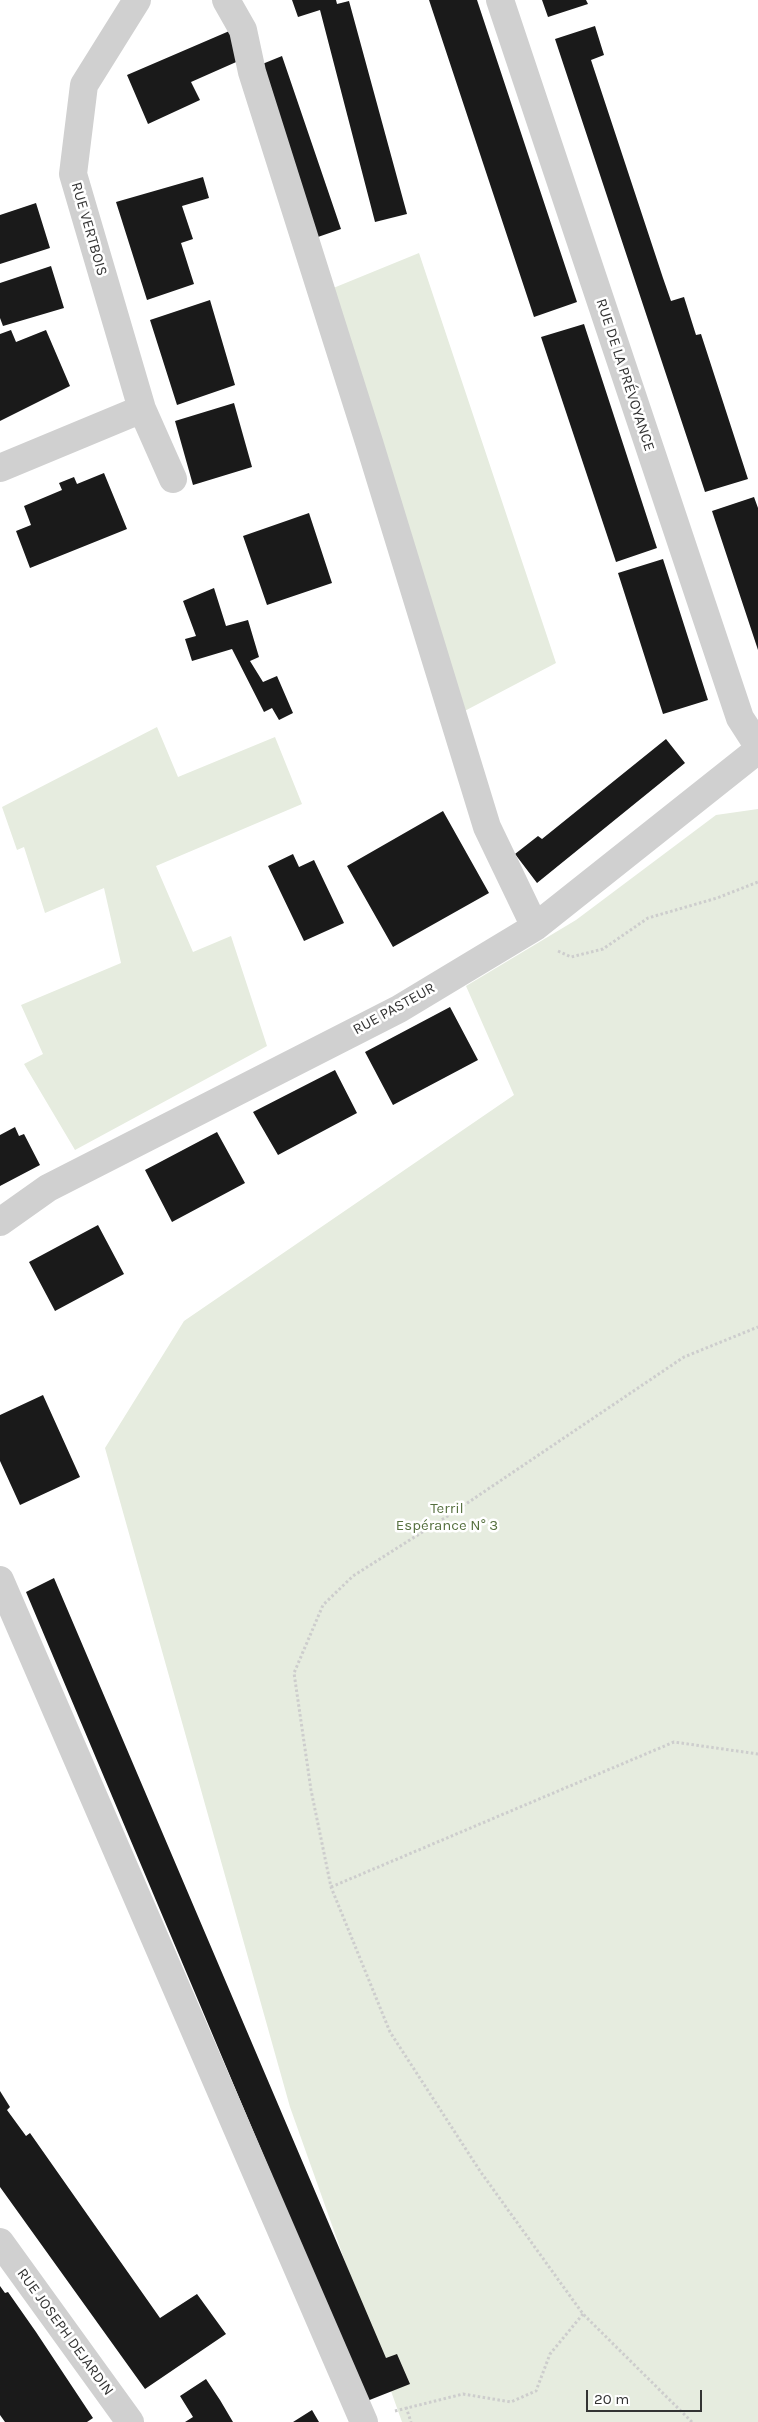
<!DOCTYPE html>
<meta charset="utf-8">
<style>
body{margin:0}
#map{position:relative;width:758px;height:2422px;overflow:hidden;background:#fff;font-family:Karla,sans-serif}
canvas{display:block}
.scale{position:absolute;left:586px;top:2390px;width:116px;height:22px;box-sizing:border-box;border:2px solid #333;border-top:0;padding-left:6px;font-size:15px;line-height:18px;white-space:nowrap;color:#333;-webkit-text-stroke:4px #fff;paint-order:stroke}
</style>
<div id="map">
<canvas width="758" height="2422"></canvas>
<div class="scale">20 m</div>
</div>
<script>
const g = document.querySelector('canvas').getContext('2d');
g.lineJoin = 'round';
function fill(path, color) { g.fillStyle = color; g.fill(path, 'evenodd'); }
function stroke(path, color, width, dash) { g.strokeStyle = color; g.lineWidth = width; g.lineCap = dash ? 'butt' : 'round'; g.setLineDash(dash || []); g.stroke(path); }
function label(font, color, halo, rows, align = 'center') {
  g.font = font + ' Karla,sans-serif'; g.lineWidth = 5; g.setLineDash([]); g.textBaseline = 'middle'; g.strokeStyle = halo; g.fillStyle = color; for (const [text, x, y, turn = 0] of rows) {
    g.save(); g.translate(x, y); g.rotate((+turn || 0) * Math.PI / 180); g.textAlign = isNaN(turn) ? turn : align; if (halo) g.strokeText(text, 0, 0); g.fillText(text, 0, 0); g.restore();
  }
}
fill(new Path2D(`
 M419 253 556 663 457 715 326 291Z
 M157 727 178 777 275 737 302 804 156 866 193 952 231 936 267 1046 75 1150 24 1064 43 1054 21 1005 121 963 104 888 45 913 24 847 17 850 2 807Z
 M758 809V2422H402L290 2107 105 1448 184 1321 514 1095 466 986 576 920 716 815Z`), '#e6ecdf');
fill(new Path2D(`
 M292 0H336L337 4 349 1 407 214 375 222 320 10 298 17Z
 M429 0H477L577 302 534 317Z
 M542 0H586L588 4 548 17Z
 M595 26 604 55 591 60 663 278 671 301 684 297 696 335 701 334 748 479 705 492 555 39Z
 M234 29 243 59 191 82 200 100 148 124 127 75Z
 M282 56 341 229 315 238 255 67Z
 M203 177 209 198 182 206 193 239 181 243 194 284 147 300 116 202Z
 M36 203 50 248 0 264V215Z
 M51 266 64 308 3 326 0 318V283Z
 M210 300 235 385 177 405 150 320Z
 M584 324 657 548 616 562 541 337Z
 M11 330 16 342 46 330 70 386 0 421V334Z
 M234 403 252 467 193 485 175 421Z
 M104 473 127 529 30 568 16 531 31 525 24 506 62 490 59 483 74 477 77 484Z
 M754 497 758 508V650L712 511Z
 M309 513 332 583 267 605 243 536Z
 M663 559 708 700 663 714 618 573Z
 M214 588 226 626 248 620 259 657 250 661 263 682 277 676 293 713 279 720 272 708 264 712 232 649 192 661 185 639 196 636 183 601Z
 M666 739 685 763 537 883 515 854 538 836 542 839Z
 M443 811 489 893 393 947 347 866Z
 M293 854 299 867 314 860 344 923 304 941 268 866Z
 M450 1007 478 1060 393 1105 365 1052Z
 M335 1070 357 1113 278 1155 253 1112Z
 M15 1127 19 1136 24 1134 40 1165 0 1186V1135Z
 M217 1132 245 1183 172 1222 145 1170Z
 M98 1225 124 1274 55 1311 29 1262Z
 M43 1395 80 1477 20 1505 0 1461V1415Z
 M54 1578 386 2358 397 2354 410 2384 367 2401 26 1592Z
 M0 2091 10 2107 7 2110 26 2136 30 2133 160 2318 197 2294 226 2334 145 2389 0 2187Z
 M0 2286 5 2293 8 2292 36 2332 93 2418 87 2422H5L0 2415Z
 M206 2379 220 2400 233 2422H185L193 2417 180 2396Z
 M312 2410 319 2422H293Z`), '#1a1a1a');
stroke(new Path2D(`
 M558 951 571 957 603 949 648 918 717 898 758 882
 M331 1887 674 1742 758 1754
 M406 2407 411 2422
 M395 2411 463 2394 511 2402 536 2391 550 2354 583 2314
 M692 2422 583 2314 480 2171 390 2032 331 1887 311 1790 294 1673 323 1605 353 1576 454 1512 684 1357 758 1327`), '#cdcdcd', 3, [2.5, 2.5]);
stroke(new Path2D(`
 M137 0 84 85 73 174 142 409 173 479
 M226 0 243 30 252 72 369 442 487 827 535 927
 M500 0 740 718 758 746
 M0 468 142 409
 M0 1222 48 1188 399 1009 535 927 758 750
 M0 1580 364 2422
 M0 2242 130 2422`), '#d0d0d0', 28);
label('15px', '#333', '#fff', [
 ["RUE VERTBOIS",89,229,74],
 ["RUE DE LA PRÉVOYANCE",625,375,72],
 ["RUE PASTEUR",394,1009,-29],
 ["RUE JOSEPH DEJARDIN",65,2332,54]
]);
label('15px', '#56703f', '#fff', [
 ["Terril",447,1509],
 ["Espérance N° 3",447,1526]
]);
</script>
